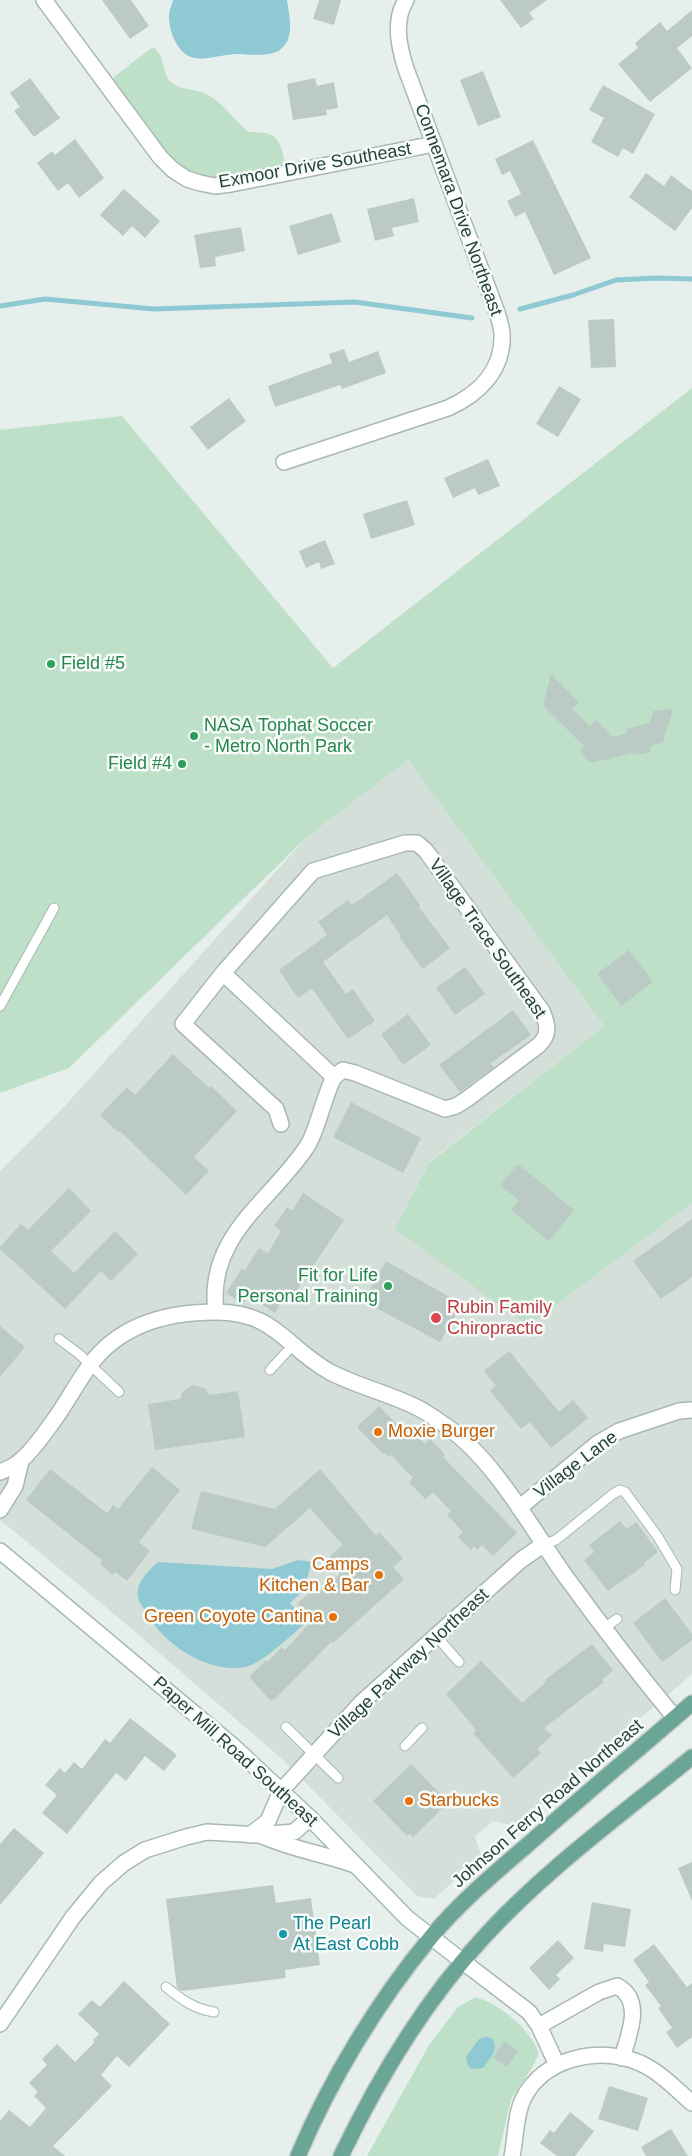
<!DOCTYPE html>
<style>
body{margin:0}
canvas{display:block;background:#e6efeb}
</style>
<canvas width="692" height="2156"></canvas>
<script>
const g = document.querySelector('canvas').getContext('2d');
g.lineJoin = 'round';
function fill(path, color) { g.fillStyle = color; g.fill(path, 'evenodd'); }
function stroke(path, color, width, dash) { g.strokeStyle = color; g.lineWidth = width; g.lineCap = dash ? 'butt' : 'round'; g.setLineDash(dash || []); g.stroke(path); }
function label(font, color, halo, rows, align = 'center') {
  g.font = font + ' Helvetica,sans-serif'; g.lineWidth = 5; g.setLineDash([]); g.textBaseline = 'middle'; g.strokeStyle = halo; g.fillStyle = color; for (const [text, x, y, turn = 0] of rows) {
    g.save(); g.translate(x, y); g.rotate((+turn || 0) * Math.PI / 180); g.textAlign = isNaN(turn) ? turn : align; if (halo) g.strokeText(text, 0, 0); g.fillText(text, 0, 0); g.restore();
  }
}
fill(new Path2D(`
 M408 760 604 1026 430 1161 528 1326 692 1203V1674L515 1826 493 1821 475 1836 481 1856 434 1899 417 1896 283 1760 113 1613 0 1520V1171L62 1109 306 838Z`), '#d4dfda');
fill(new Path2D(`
 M154 48C165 56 162 73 171 82 178 89 192 89 201 92 222 99 232 119 249 132 254 132 260 132 265 133 280 135 285 154 284 166L211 178 194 174 178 166 164 152 113 80 115 76 150 49Z
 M692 388V1203L528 1326 395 1229 430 1162 604 1026 408 760 306 838 69 1068 0 1093V430L122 416 333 668Z
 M476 1997C501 2005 529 2028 539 2053L532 2068 511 2099 498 2156H367L429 2045 458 2007Z`), '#bfe0c8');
fill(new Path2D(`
 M173 0H287C289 14 295 37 282 48 272 58 251 54 237 54 223 54 209 60 195 58 178 56 168 30 169 15 169 10 172 5 173 0Z
 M298 1560 312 1562 303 1591 290 1603 307 1621C296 1632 261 1664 246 1667 207 1674 163 1644 145 1611 143 1607 138 1601 138 1597 135 1583 149 1570 158 1562L272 1569Z
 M485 2037 492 2038C499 2051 492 2055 483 2068L472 2069 468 2066 466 2057 479 2039Z`), '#8ec9d4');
stroke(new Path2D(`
 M0 306 45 299 154 309 355 302 472 318
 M520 309 573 295 616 280 657 278 692 279`), '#8ec9d4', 5);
fill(new Path2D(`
 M102 0H131L149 26 130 39Z
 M319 0H341L334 25 313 19Z
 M500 0H547L529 13 534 19 521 28Z
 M692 10V36L677 48 692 68 650 102 618 64 638 48 635 43 660 22 667 31Z
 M483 71 501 117 478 126 460 80Z
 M30 78 60 118 34 137 14 111 20 107 10 93Z
 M315 78 317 86 334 82 338 108 326 110 327 115 293 120 287 84Z
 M603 85 655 114 633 154 623 148 618 157 591 142 604 118 589 110Z
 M75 139 104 178 79 198 68 183 58 191 37 163 52 151 55 155Z
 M533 140 591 258 554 275 525 212 515 217 507 201 521 194 510 171 502 175 495 159Z
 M646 173 664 186 671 175 692 191V208L675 231 629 197Z
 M124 189 160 221 145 238 132 226 123 236 100 215Z
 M414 198 419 222 392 228 394 236 375 241 367 209Z
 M332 213 341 242 298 255 289 226Z
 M241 227 245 251 215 257 216 266 200 268 194 235Z
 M614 319 616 367 591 368 588 320Z
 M344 349 349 362 378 351 386 373 342 389 340 385 275 407 268 386 332 363 329 354Z
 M559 386 581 399 558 437 536 424Z
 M229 398 246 421 208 450 190 427Z
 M488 459 500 486 478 495 475 488 453 498 444 478Z
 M407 500 415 525 371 539 363 514Z
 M325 540 335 564 321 569 319 562 306 568 299 551Z
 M551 674 579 702 572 709 590 726 596 720 613 737 627 733 628 728 650 723 653 711 673 709 663 742 651 746 650 752 636 755 633 753 591 763 579 751 584 746 543 706Z
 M397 873 420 905 419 907 450 948 423 969 399 937 401 936 387 915 323 962 346 994 353 989 375 1021 348 1039 312 988 298 998 279 970 327 935 318 922 348 900 352 905Z
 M629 950 653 982 621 1006 597 974Z
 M465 967 485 994 455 1015 436 988Z
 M513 1010 531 1035 491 1063 494 1067 460 1092 439 1065Z
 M408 1014 431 1045 403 1065 381 1034Z
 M173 1054 209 1088 211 1086 237 1111 194 1157 209 1171 186 1195 120 1131 118 1132 100 1115 127 1087 135 1095Z
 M351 1102 421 1138 403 1173 333 1137Z
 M518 1164 574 1210 549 1241 511 1210 519 1200 500 1185Z
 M69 1188 91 1211 51 1251 74 1273 115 1231 138 1254 111 1281 101 1271 65 1309 0 1249V1247L21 1224 28 1230Z
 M303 1193 344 1220 288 1303 283 1300 275 1313 248 1296 243 1304 226 1293 242 1268 245 1270 259 1248 268 1253 281 1231 274 1226 287 1207 292 1211Z
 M692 1219V1277L661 1299 633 1261Z
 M386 1261 462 1304 440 1342 363 1301Z
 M0 1326 25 1347 0 1377Z
 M509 1351 559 1412 573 1400 588 1418 551 1448 530 1422 521 1429 490 1391 496 1386 484 1371Z
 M193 1385 205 1388 209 1395 238 1391 245 1437 155 1450 148 1404 180 1399 182 1392Z
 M379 1406 404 1432 409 1427 425 1444 430 1439 445 1454 443 1457 517 1533 493 1556 482 1545 477 1550 474 1546 471 1550 458 1537 463 1532 447 1515 451 1511 433 1492 425 1499 409 1482 413 1478 391 1455 389 1457 385 1453 383 1454 357 1427Z
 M152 1467 180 1490 139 1542 150 1551 127 1581 115 1572 113 1575 100 1564 103 1561 26 1500 50 1469 107 1513 113 1505 118 1509Z
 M320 1469 376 1536 379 1532 403 1558 393 1567 404 1579 333 1643 331 1642 274 1700 272 1699 271 1701 249 1677 266 1660 268 1662 282 1647 285 1650 312 1621 297 1604 315 1588 319 1592 340 1574 327 1559 343 1545 310 1508 265 1547 191 1529 201 1491 275 1509Z
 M620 1521 627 1529 636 1522 658 1552 644 1563 645 1565 608 1591 584 1560 594 1552 589 1545Z
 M665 1598 692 1634V1640L662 1662 633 1623Z
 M592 1644 613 1670 602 1680 604 1682 544 1728 552 1735 537 1749 541 1753 513 1778 473 1733 476 1730 446 1694 481 1661 522 1703 547 1681 545 1680Z
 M130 1718 177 1755 164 1771 145 1756 126 1781 116 1773 67 1834 42 1813 57 1795 45 1785 60 1768 65 1773 74 1762 82 1769 105 1739 110 1743Z
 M411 1764 445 1799 443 1802 446 1805 413 1837 410 1834 407 1836 373 1801Z
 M14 1828 44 1853 0 1905V1844Z
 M692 1862V1901L678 1868Z
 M273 1885 276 1903 311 1898 320 1965 285 1970 286 1978 182 1991 177 1988 166 1899Z
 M592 1902 631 1909 625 1947 604 1944 603 1952 584 1949Z
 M558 1940 574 1958 556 1975 560 1979 549 1990 529 1968Z
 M654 1944 687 1987 692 1983V2037L677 2048 666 2032 672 2028 658 2008 661 2006 645 1985 649 1982 633 1960Z
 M124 1981 170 2024 129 2067 117 2056 101 2075 112 2086 53 2146 65 2156H0V2121L9 2110 30 2127 46 2108 34 2096 38 2092 29 2083 47 2065 42 2059 57 2044 75 2062 95 2042 93 2040 99 2034 78 2014 92 2000 100 2007Z
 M504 2041 518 2051 507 2067 493 2058Z
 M609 2086 648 2098 638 2131 598 2119Z
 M570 2112 594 2131 575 2156H557L540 2143 550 2130 554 2133Z
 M671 2129 688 2156H646L641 2147Z`), '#bbcac4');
const lane = new Path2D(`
 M0 1006 54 908
 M59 1339 79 1354 119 1392
 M270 1370 294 1344
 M544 1544 556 1540 613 1494 620 1490 625 1492 658 1537 677 1569 675 1590
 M604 1628 617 1619
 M437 1637 459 1662
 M286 1727 338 1778
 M405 1746 422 1728
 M166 1987C181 1999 194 2009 214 2012`);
const street = new Path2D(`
 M44 0 160 157 173 170 187 179 200 183 215 186 231 184 434 144
 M284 462 448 408C479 394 504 370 502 333 501 322 496 310 492 299L406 69C399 47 393 21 406 0
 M223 973 334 1077
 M281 1124 276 1109 183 1024 223 973 313 871 405 843H417L426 851 542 1011C548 1025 550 1034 539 1045L467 1099 456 1106 445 1109 355 1073 343 1070 334 1077C324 1096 318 1128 308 1145 271 1202 206 1235 216 1312 276 1312 285 1347 330 1372 357 1386 387 1393 414 1406 425 1411 436 1419 446 1426 495 1460 531 1528 566 1577 601 1625 637 1672 675 1718
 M0 1472C7 1469 15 1466 20 1461 32 1452 50 1426 59 1413 69 1398 79 1380 90 1365 120 1324 167 1312 216 1312
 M519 1508 598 1443 619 1431 679 1411 692 1410
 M0 1510 15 1486 21 1461
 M250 1835 268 1821 281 1791 362 1702 521 1560 544 1544
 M260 1835C291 1849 324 1854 355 1865
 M462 1961 529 2012 539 2026 557 2065
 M0 2024 73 1917 101 1883 124 1863 145 1850 186 1837 207 1832 259 1835 294 1832 310 1818
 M539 2026 599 1992 617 1986C644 2000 629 2034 622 2058
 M512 2156C516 2138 515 2116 523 2099 544 2057 599 2046 640 2063 660 2072 676 2089 692 2103`);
const secondary = new Path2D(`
 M0 1551 233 1746 310 1818 407 1918 462 1961`);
const primary = new Path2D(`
 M298 2156C330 2080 378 2001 431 1937 460 1902 497 1871 532 1841 585 1794 639 1749 692 1703
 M341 2156C379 2077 424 2002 483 1938 545 1870 621 1815 692 1757`);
stroke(lane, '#a8b8b2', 11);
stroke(street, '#a8b8b2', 18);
stroke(secondary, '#a4bbb3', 18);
stroke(primary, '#c2cac8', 18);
stroke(lane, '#fff', 9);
stroke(street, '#fff', 15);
stroke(secondary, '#fff', 15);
stroke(primary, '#6aa596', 15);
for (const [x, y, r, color] of [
 [51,664,5,"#2e9e5b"],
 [194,736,5,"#2e9e5b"],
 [182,764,5,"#2e9e5b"],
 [388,1286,5,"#2e9e5b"],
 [436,1318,6,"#e0444e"],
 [378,1432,5,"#e8710a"],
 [379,1575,5,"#e8710a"],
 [333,1617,5,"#e8710a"],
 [409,1801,5,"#e8710a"],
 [283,1934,5,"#0f9aa8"]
]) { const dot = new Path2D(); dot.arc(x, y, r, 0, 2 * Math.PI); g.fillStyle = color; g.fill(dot); stroke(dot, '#f7fbf9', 2); }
label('18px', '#24423a', '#f7fbf9', [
 ["Exmoor Drive Southeast",315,166,-10],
 ["Connemara Drive Northeast",458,210,70],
 ["Village Trace Southeast",487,939,55],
 ["Village Lane",576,1465,-37],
 ["Village Parkway Northeast",409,1664,-43],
 ["Paper Mill Road Southeast",235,1752,42],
 ["Johnson Ferry Road Northeast",548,1804,-41]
]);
label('18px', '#27864d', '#f7fbf9', [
 ["Field #5",61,664],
 ["NASA Tophat Soccer",204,726],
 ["- Metro North Park",204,747],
 ["Field #4",172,764,"right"],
 ["Fit for Life",378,1276,"right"],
 ["Personal Training",378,1297,"right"]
], 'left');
label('18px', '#be3a42', '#f7fbf9', [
 ["Rubin Family",447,1308],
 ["Chiropractic",447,1329]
], 'left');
label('18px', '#c56008', '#f7fbf9', [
 ["Moxie Burger",388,1432],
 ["Camps",369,1565,"right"],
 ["Kitchen & Bar",369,1586,"right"],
 ["Green Coyote Cantina",323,1617,"right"],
 ["Starbucks",419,1801]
], 'left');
label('18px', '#0d838f', '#f7fbf9', [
 ["The Pearl",293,1924],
 ["At East Cobb",293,1945]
], 'left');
</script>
